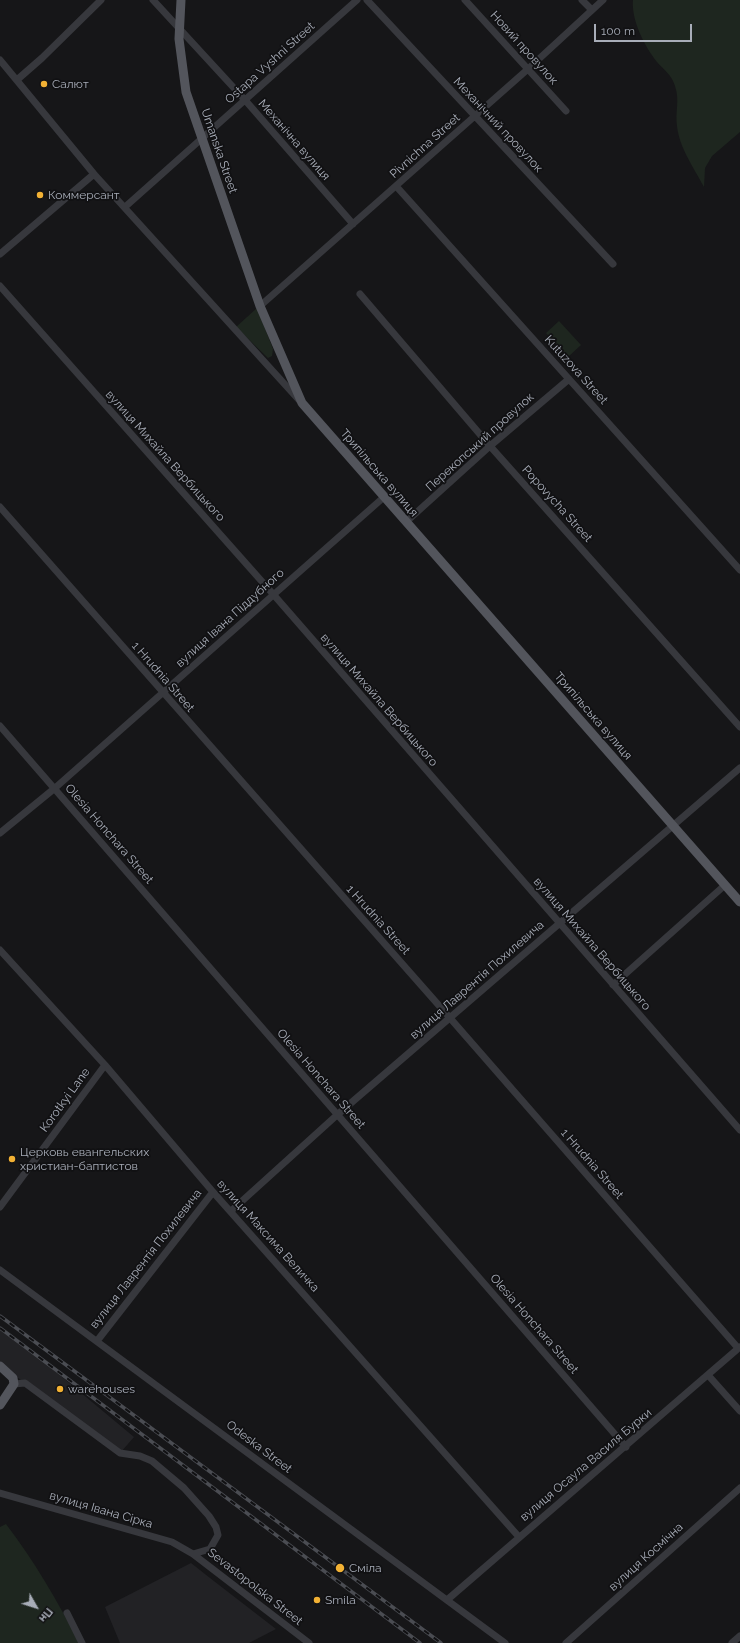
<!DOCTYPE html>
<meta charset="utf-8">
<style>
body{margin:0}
#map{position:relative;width:740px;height:1643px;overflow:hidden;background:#161618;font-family:Raleway,sans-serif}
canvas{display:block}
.north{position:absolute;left:16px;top:1587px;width:40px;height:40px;-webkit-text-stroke:3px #111113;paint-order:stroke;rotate:129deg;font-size:11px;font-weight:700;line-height:16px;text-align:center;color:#a8adb8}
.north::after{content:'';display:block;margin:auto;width:14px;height:18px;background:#a8adb8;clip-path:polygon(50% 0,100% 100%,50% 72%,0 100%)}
.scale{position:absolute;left:594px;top:24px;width:98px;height:18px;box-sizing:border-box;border:2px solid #a8adb8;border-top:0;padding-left:5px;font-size:12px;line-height:14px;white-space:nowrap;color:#a8adb8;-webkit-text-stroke:3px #111113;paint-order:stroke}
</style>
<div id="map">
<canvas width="740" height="1643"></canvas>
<div class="north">Пн</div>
<div class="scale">100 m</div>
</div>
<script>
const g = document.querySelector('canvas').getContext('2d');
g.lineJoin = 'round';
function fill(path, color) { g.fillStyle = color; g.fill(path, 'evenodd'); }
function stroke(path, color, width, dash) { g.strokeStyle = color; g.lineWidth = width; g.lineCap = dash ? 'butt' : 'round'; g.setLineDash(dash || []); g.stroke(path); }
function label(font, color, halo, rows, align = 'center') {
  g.font = font + ' Raleway,sans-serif'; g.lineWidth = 3.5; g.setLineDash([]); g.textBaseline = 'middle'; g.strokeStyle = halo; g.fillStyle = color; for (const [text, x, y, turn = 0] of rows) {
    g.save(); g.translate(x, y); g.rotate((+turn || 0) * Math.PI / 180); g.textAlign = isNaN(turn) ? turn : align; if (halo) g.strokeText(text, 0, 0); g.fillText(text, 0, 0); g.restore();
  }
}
fill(new Path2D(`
 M0 1330 44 1362 134 1437 121 1452 0 1365Z
 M191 1563 210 1578 276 1629 249 1643H120L105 1607Z`), '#222225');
fill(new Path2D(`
 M633 0H740V132L712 156 705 168 704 187C694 168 679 147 677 126 675 112 680 100 675 86 672 75 664 70 657 62 645 47 631 20 633 0Z
 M257 308 273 349 272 356 268 358 236 327Z
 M559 321 581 345 568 357 546 333Z
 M6 1524C34 1561 58 1601 79 1643H0V1527Z`), '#1e261f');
stroke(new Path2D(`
 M153 0 245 100 353 224
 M367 0 613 264
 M465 0 566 111
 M582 0 592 10
 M0 60 94 174 299 400
 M18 79 42 58 101 0
 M396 186 740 570
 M125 207 357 0
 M0 254 94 174
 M0 286 273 594 740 1130
 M360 294 490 446 740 727
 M260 306 528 69 603 0
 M0 507 450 1018 738 1348
 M406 522 490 446 569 379
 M0 726 626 1447
 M0 833 55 788 384 497
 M0 950 105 1065 213 1192 519 1537
 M613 985 725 885
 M0 1207 105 1065
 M231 1211 337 1115 740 768
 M0 1270 505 1643
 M97 1341 213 1192
 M708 1375 740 1411
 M14 1384 25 1383 120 1453 140 1456 152 1461 184 1488 209 1516 216 1527 218 1535 210 1549 193 1554 309 1643
 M0 1493 172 1542 193 1554
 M447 1600 740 1347
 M67 1613 82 1643
 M566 1643 740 1488
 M732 1643 740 1636`), '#37383d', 7);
stroke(new Path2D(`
 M181 0 179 39 186 92 260 306 302 403 740 902
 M0 1366 13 1378 14 1384 0 1405`), '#53555c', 9);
const rail = new Path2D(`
 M0 1316 441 1643
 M0 1328 420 1643`);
stroke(rail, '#4a4c52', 3.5);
stroke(rail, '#111113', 2, [6]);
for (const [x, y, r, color] of [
 [44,84,4,"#f2b134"],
 [40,195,4,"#f2b134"],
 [12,1159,4,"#f2b134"],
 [60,1389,4,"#f2b134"],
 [340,1568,5,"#f2b134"],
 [317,1600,4,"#f2b134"]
]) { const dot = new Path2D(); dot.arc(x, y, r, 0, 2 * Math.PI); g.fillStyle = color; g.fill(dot); stroke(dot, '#111113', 1.5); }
label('12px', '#a8adb8', '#111113', [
 ["Новий провулок",524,48,48],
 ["Ostapa Vyshni Street",270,63,-42],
 ["Механічний провулок",498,125,47],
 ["Механічна вулиця",294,140,49],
 ["Pivnichna Street",425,146,-42],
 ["Umanska Street",219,151,71],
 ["Kutuzova Street",576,370,48],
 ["Перекопський провулок",480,442,-42],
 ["вулиця Михайла Вербицького",165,456,48],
 ["Трипільська вулиця",379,473,49],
 ["Popovycha Street",557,504,48],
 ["вулиця Івана Піддубного",230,618,-42],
 ["1 Hrudnia Street",163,677,49],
 ["вулиця Михайла Вербицького",379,700,49],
 ["Трипільська вулиця",593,716,49],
 ["Olesia Honchara Street",109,834,49],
 ["1 Hrudnia Street",378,920,48],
 ["вулиця Михайла Вербицького",592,944,49],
 ["вулиця Лаврентія Похилевича",477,980,-41],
 ["Olesia Honchara Street",321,1079,49],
 ["Korotkyi Lane",65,1100,-54],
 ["1 Hrudnia Street",592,1164,49],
 ["вулиця Максима Величка",268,1236,48],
 ["вулиця Лаврентія Похилевича",146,1259,-52],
 ["Olesia Honchara Street",534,1324,49],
 ["Odeska Street",259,1447,37],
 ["вулиця Осаула Василя Бурки",586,1465,-40],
 ["вулиця Івана Сірка",101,1510,16],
 ["вулиця Космічна",646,1557,-42],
 ["Sevastopolska Street",255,1587,38]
]);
label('12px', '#a8adb8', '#111113', [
 ["Салют",52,84],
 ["Коммерсант",48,195],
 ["Церковь евангельских",20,1152],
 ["христиан-баптистов",20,1166],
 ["warehouses",68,1389],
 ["Сміла",349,1568],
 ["Smila",325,1600]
], 'left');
</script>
